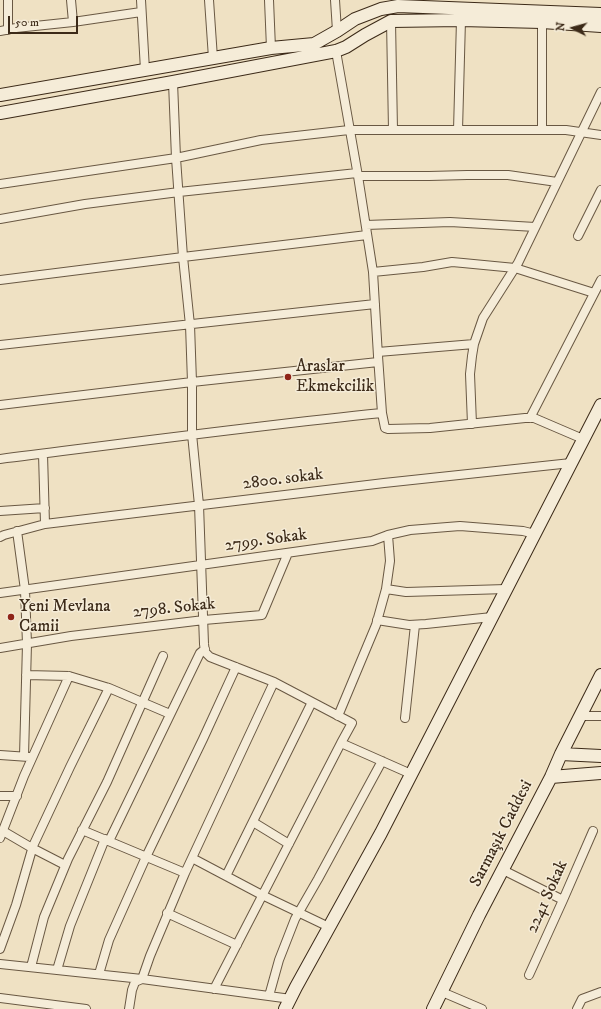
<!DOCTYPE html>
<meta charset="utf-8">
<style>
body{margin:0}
#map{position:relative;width:601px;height:1009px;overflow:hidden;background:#efe1c3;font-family:"IM FELL DW Pica",serif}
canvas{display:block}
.north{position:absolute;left:553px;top:8px;width:40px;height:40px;-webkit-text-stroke:3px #f5ecd8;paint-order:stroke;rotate:276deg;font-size:11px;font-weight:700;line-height:16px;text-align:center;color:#3c2a18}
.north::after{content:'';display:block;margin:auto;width:14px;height:18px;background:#3c2a18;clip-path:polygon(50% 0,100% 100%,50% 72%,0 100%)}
.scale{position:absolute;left:8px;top:16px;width:70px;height:18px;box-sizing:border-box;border:2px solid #3c2a18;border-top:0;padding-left:5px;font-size:12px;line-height:14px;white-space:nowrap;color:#3c2a18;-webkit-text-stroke:3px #f5ecd8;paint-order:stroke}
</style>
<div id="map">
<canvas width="601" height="1009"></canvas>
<div class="north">N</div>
<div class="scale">50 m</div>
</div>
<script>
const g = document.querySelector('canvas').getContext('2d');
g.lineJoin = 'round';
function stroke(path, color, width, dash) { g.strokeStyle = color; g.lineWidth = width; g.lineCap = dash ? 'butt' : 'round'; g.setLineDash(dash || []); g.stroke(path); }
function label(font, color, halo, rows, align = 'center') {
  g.font = font + ' "IM FELL DW Pica",serif'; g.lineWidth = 3; g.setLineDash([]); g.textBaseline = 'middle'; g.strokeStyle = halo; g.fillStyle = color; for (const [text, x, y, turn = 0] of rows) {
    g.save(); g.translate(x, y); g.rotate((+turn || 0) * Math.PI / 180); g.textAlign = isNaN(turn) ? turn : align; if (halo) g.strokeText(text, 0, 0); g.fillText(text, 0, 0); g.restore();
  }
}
const street = new Path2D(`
 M8 0V30
 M71 0 73 22
 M141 0 145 70
 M209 0 213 58
 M269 0 271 48
 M335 0 337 31
 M391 21 393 130
 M542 22V130
 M0 31 16 28 73 22 141 12
 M336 51 358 176 373 272 378 356 382 413 385 428 388 429 430 428 525 418H534L583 439
 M173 82 176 158 183 257 190 325 192 382V434L199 505 204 644 205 652 210 657 274 682 352 723 341 743 214 989
 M458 130 461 20
 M358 176H429L467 175H508L557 182
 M0 184 176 158 261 140 349 130H566L601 135
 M0 219 85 204 179 192 357 173
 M366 225 450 222 535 227
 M578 236 601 190
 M373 272 423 267 452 262 463 263 515 268 594 293
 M0 280 183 257 367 235
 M0 345 375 304
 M378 352 474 344
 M0 405 192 382 378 362
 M530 418 601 280
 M472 424 470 374 472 356 474 344 483 318 518 263 601 92
 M43 454 45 524
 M0 459C127 443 254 426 382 413
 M0 511 45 508
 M17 531 25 590 27 644 24 756
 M0 537 4 535 45 524 384 483 571 463
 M386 589 406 592 506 589
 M0 593 372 541 388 535 410 530 460 526 523 531 535 534
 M377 620 409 625 426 624 492 617
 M0 648 71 636 204 620 262 615 288 553
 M26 675 69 676 109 688 170 714
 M338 716 376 625 386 589 390 561 388 535
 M581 716H601
 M405 718 415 625
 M341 743 411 774
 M0 755 29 757
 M0 796H17
 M253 822 289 844
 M82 830 185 873
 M3 831 32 848 65 865
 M0 838 24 776 69 676
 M109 841 200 653 205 649
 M192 858 262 895 329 927
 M503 870 563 900
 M226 876 312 702
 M167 913 237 945
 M0 949 16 905 33 846 70 767 109 688
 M0 964 142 979 291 999
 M31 967 44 917 68 859 107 782 163 656
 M57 970 70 926 105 839
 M99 974 109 940 146 857 203 739 236 667
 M529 975 563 900 593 831
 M442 992 482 1009
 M269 996 279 960 295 919 318 879 382 761
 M0 998 86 1009
 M129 1009 132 990 135 982 142 979 150 956 185 873 274 682
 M577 1009 582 999 601 992`);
const secondary = new Path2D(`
 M0 95 271 48 314 44 337 31 355 19 381 9 398 6 601 14
 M0 113 173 82 336 51 346 47 365 35 391 21 461 20 542 22 601 26
 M561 754 601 756
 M551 777 601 773
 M285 1009 296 987 381 833 601 405
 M433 1009 479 915 551 777 561 754 601 675`);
stroke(street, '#695843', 10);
stroke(secondary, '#3c2a18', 14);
stroke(street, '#f5ecd8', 8);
stroke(secondary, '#f5ecd8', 12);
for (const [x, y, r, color] of [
 [288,377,4,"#8f2418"],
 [11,617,4,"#8f2418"]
]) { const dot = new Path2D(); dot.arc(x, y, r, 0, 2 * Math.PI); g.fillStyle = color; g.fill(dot); stroke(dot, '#f5ecd8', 1.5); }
label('17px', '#3c2a18', '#f5ecd8', [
 ["Araslar",296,367],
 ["Ekmekcilik",296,387],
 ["Yeni Mevlana",19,607],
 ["Camii",19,627]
], 'left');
label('17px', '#3c2a18', '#f5ecd8', [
 ["2800. sokak",283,480,-7],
 ["2799. Sokak",266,541,-8],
 ["2798. Sokak",174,609,-6],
 ["Sarmaşık Caddesi",502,834,-63],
 ["2241 Sokak",548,897,-66]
]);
</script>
